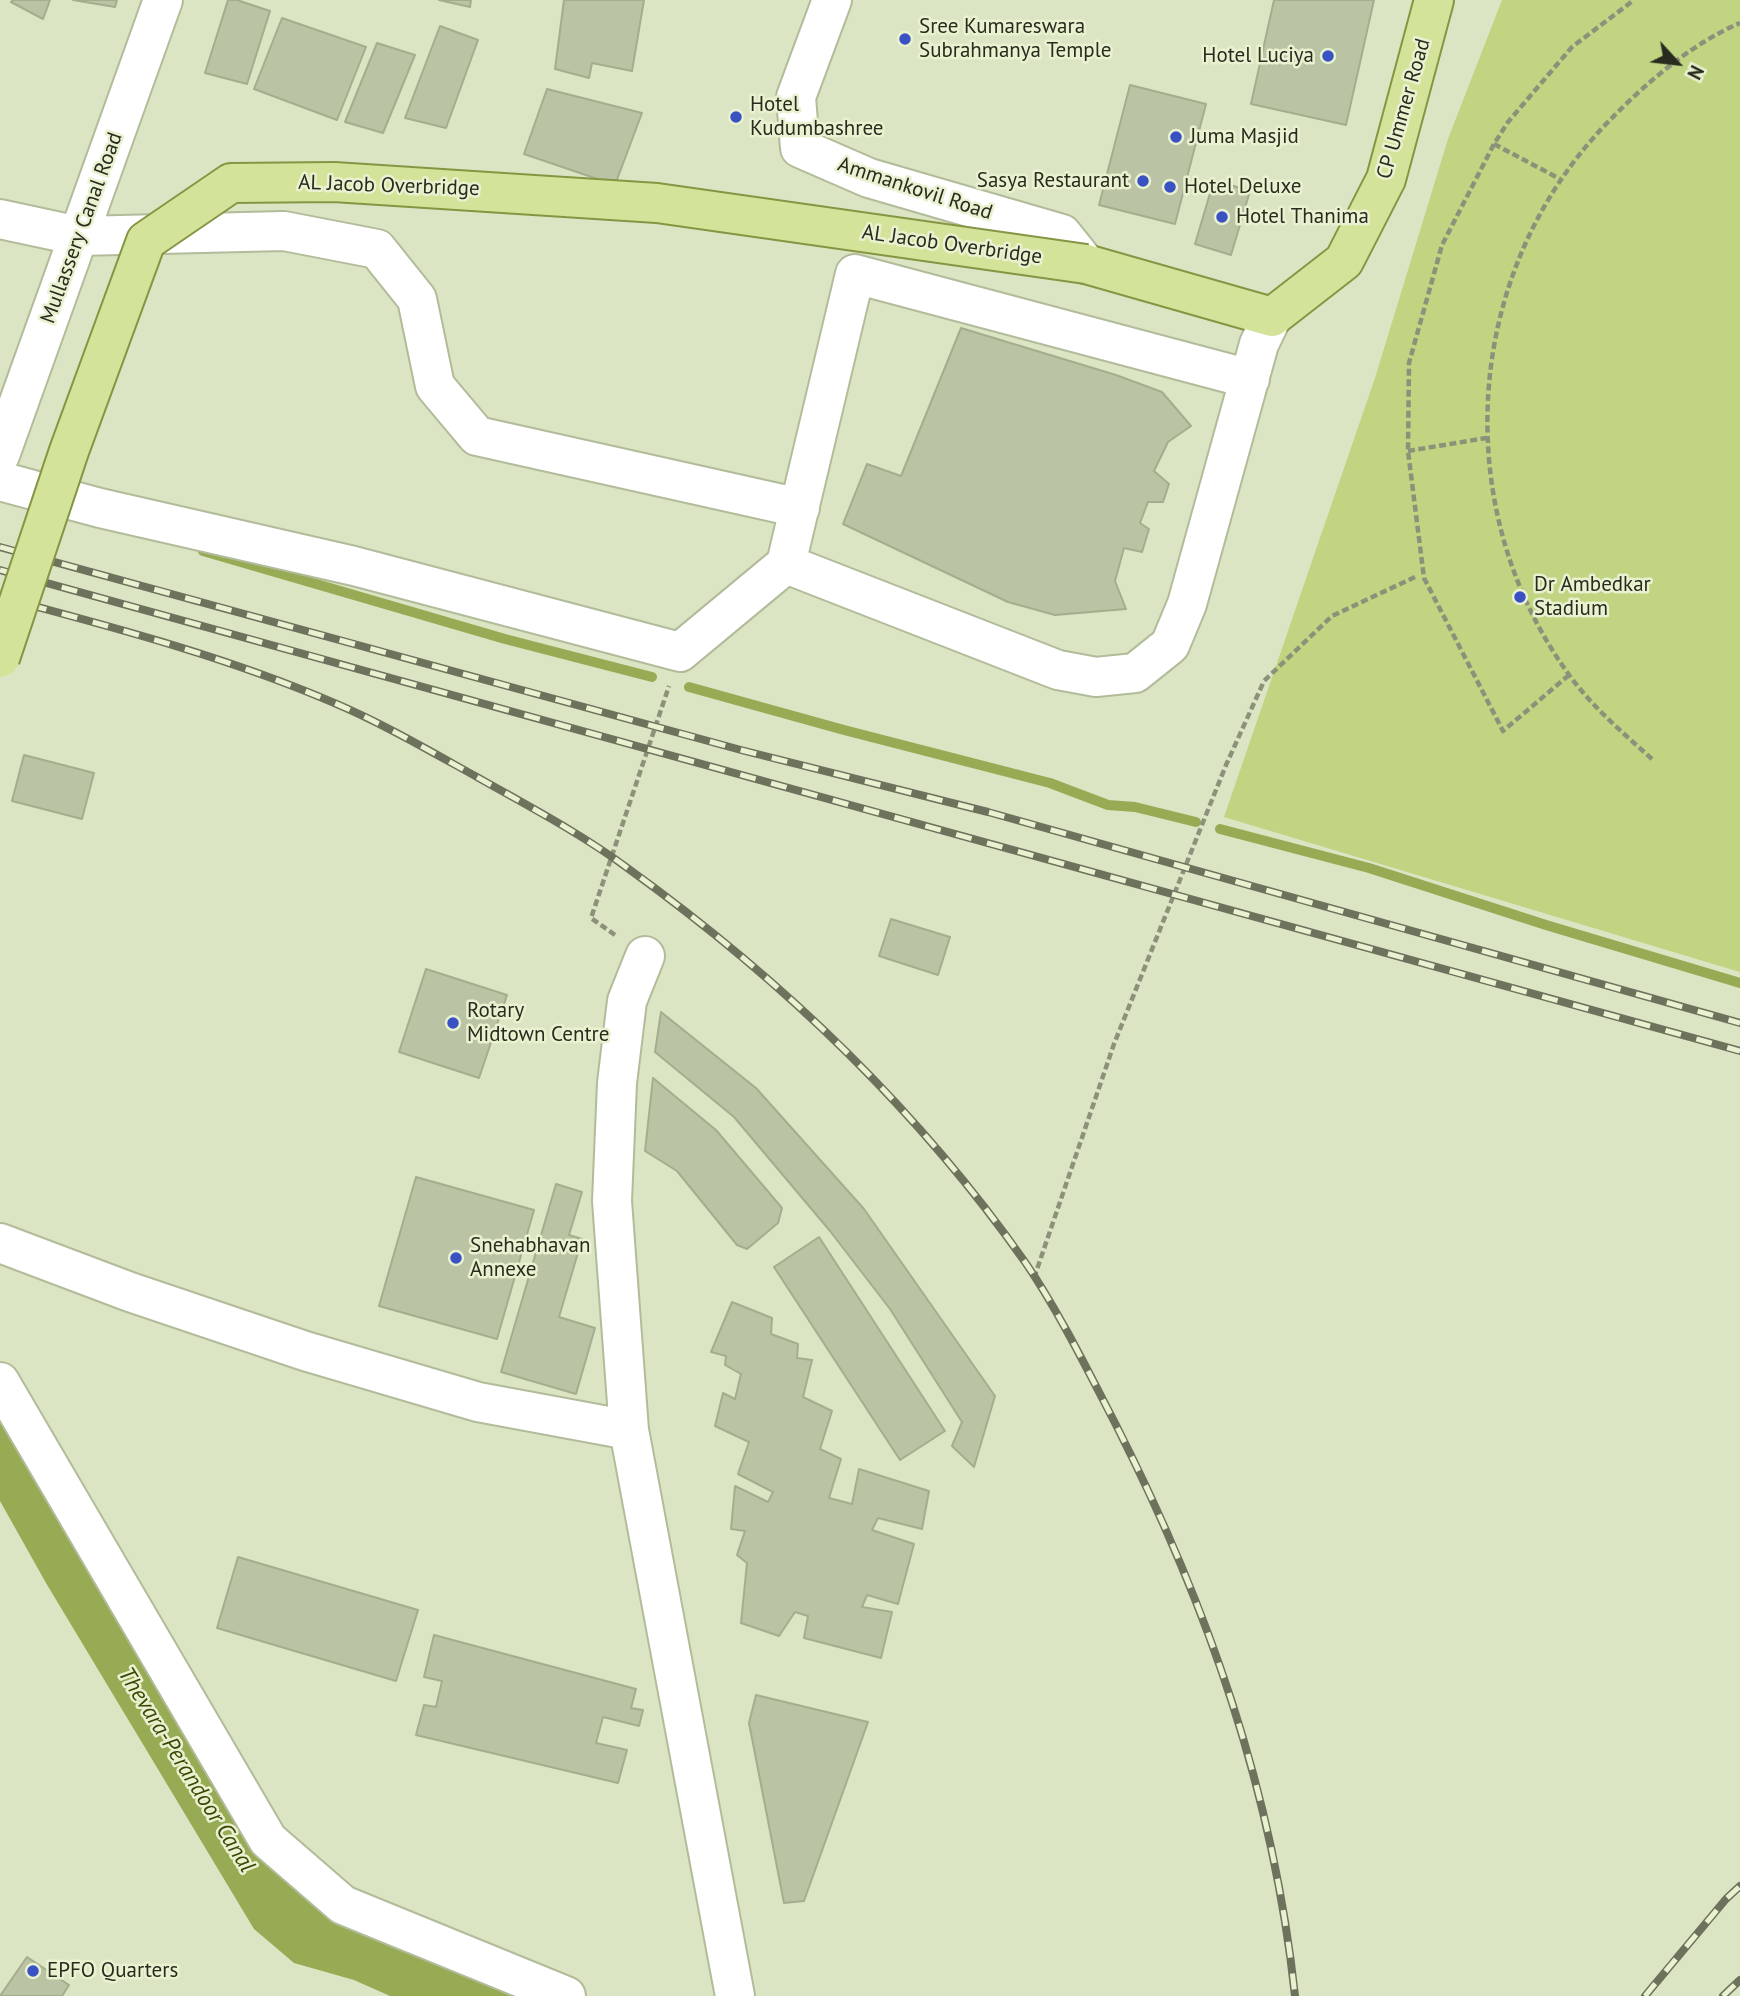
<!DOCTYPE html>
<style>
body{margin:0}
#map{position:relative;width:1740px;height:1996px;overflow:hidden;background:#dbe5c3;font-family:"PT Sans",sans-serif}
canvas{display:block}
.north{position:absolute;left:1642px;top:28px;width:70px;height:70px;-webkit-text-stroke:5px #e9f2d0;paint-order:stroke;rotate:117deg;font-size:19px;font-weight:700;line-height:28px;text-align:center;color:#282b1e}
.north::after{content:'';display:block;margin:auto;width:24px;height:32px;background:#282b1e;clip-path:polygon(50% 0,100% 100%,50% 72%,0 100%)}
</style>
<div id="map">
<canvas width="1740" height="1996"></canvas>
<div class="north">N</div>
</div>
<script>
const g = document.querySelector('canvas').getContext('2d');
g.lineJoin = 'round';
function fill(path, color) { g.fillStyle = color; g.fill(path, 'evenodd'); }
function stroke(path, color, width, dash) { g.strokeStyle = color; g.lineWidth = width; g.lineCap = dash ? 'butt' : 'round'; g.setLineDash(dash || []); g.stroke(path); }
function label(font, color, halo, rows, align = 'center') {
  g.font = font + ' "PT Sans",sans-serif'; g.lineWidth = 5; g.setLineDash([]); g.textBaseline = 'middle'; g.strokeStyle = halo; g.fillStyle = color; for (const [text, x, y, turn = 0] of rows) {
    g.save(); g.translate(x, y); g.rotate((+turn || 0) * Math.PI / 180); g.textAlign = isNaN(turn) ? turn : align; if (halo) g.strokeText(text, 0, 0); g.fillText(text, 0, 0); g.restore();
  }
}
fill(new Path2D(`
 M1502 0H1740V972L1224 817 1375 378 1448 139Z`), '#c0d481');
fill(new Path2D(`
 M0 1422 81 1553 334 1913 514 1996H390L354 1980 294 1963 254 1929 46 1583 0 1501Z`), '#97ab55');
stroke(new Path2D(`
 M203 551 505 639 652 677
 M689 687 844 730 1050 783 1108 805 1135 807 1196 822
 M1220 829 1369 868 1546 925 1740 983`), '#97ab55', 10);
const building = new Path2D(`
 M13 0H50L43 19 11 2Z
 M73 0H117L115 7Z
 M228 0H237L270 11 247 84 205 73Z
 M439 0H471L470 7Z
 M564 0H644L632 71 592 63 589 78 555 69Z
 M1274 0H1374L1346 125 1251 104Z
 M282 18 366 47 337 120 254 89Z
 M440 26 478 40 446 128 405 118Z
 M377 43 415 55 383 133 345 122Z
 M1130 85 1206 104 1175 224 1099 205Z
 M547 89 642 113 615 185 524 154Z
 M1214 180 1250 191 1231 255 1195 244Z
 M961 328 1116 375 1162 392 1191 426 1168 442 1154 471 1169 484 1163 502H1148L1140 523 1149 529 1142 552 1124 548 1115 581 1126 609 1055 615 1008 602 843 524 867 464 901 476Z
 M24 755 94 773 82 819 12 801Z
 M891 919 950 937 938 975 879 956Z
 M426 969 507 995 479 1078 399 1052Z
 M661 1012 756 1088 864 1209 995 1396 974 1467 952 1446 962 1422 890 1309 830 1231 734 1117 655 1052Z
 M653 1078 716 1130 782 1208 778 1223 747 1249 737 1245 677 1171 645 1151Z
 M416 1177 534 1210 497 1339 379 1306Z
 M556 1184 582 1192 569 1235 582 1239 559 1317 595 1328 576 1394 501 1372Z
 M819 1237 945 1431 900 1460 774 1267Z
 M732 1302 772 1318 771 1334 798 1344 797 1358 812 1360 803 1397 832 1411 820 1449 841 1459 829 1498 852 1504 859 1469 929 1491 922 1529 878 1518 872 1530 914 1544 898 1604 867 1595 862 1607 892 1612 881 1658 804 1638 808 1616 795 1612 779 1636 741 1623 747 1563 737 1555 745 1531 731 1529 735 1486 768 1502 773 1492 738 1474 749 1442 715 1426 723 1393 735 1399 741 1374 725 1365 726 1356 711 1352Z
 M238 1557 418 1610 396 1681 217 1628Z
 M434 1635 636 1689 631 1708 643 1710 639 1726 603 1717 596 1743 627 1750 618 1783 416 1735 424 1705 436 1707 442 1681 424 1677Z
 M756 1695 868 1722 804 1901 784 1903 749 1723Z
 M27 1957 69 1985 62 1996H0Z`);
fill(building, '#bac3a3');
stroke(building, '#a4ad8d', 2);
const minor = new Path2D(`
 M832 0 796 97 800 148 869 178 1062 234 1086 264
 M0 219 79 236 284 231 377 249 417 299 435 386 477 436 800 508
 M0 455 163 0
 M0 481 100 508 354 566 680 652 786 564 855 274 1250 379
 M786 564 1058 670 1096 677 1135 673 1170 645 1187 604 1259 344 1272 317
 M0 1243 130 1292 305 1351 478 1402 629 1430 735 1996
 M0 1382 268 1840 343 1905 566 1996
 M629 1430 612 1201 617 1083 627 1001 645 956`);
const major = new Path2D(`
 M1086 264 1272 317 1344 261 1386 179 1434 0`);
stroke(minor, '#b2bb9a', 42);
stroke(major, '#859643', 42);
stroke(new Path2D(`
 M1494 144 1560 179
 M1408 451 1486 438
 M1569 675 1503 731 1424 578 1408 451 1409 363 1442 245 1494 144 1508 122 1572 47 1634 0
 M1652 759C1622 732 1591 706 1567 672 1447 504 1464 269 1609 121 1646 83 1691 44 1740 23
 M615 935 591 918 669 686
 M1034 1278 1114 1044 1226 765 1264 681 1332 616 1415 577`), '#8c927a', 4.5, [7, 3.5]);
stroke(minor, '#fff', 38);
stroke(major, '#d4e39a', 38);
const rail = new Path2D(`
 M0 547 741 750 988 812 1740 1023
 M0 570 1740 1051
 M0 597C112 627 224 656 332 702 382 723 430 751 477 777 528 806 580 833 626 867 779 977 916 1107 1025 1262 1058 1310 1088 1371 1115 1423 1208 1606 1273 1791 1295 1996
 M1645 1996 1726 1899 1740 1886
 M1723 1996 1740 1980`);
stroke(rail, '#6d725d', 8);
stroke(rail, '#e9f2d0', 5, [16]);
const majorBridge = new Path2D(`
 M0 658 69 451 146 241 231 183 334 182 657 203 1086 264`);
stroke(majorBridge, '#859643', 42, []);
stroke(majorBridge, '#d4e39a', 38);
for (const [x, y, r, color] of [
 [905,39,7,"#3a51c4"],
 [1328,56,7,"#3a51c4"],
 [736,117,7,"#3a51c4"],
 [1176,137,7,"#3a51c4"],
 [1143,181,7,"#3a51c4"],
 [1170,187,7,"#3a51c4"],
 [1222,217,7,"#3a51c4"],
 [1520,597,7,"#3a51c4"],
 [453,1023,7,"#3a51c4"],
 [456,1258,7,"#3a51c4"],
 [33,1971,7,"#3a51c4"]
]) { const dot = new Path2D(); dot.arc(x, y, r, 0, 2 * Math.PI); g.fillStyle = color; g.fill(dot); stroke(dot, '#e9f2d0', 2.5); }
label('21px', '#282b1e', '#e9f2d0', [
 ["Sree Kumareswara",919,27],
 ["Subrahmanya Temple",919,51],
 ["Hotel Luciya",1314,56,"right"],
 ["Hotel",750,105],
 ["Kudumbashree",750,129],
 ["Juma Masjid",1190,137],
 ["Sasya Restaurant",1129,181,"right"],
 ["Hotel Deluxe",1184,187],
 ["Hotel Thanima",1236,217],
 ["Dr Ambedkar",1534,585],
 ["Stadium",1534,609],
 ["Rotary",467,1011],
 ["Midtown Centre",467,1035],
 ["Snehabhavan",470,1246],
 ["Annexe",470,1270],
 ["EPFO Quarters",47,1971]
], 'left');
label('21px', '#282b1e', '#e9f2d0', [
 ["CP Ummer Road",1404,109,-74],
 ["AL Jacob Overbridge",389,186,2],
 ["Ammankovil Road",915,189,18],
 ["Mullassery Canal Road",82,228,-70],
 ["AL Jacob Overbridge",952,245,8]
]);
label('italic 23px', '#3c4704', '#e9f2d0', [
 ["Thevara-Perandoor Canal",186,1770,58]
]);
</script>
